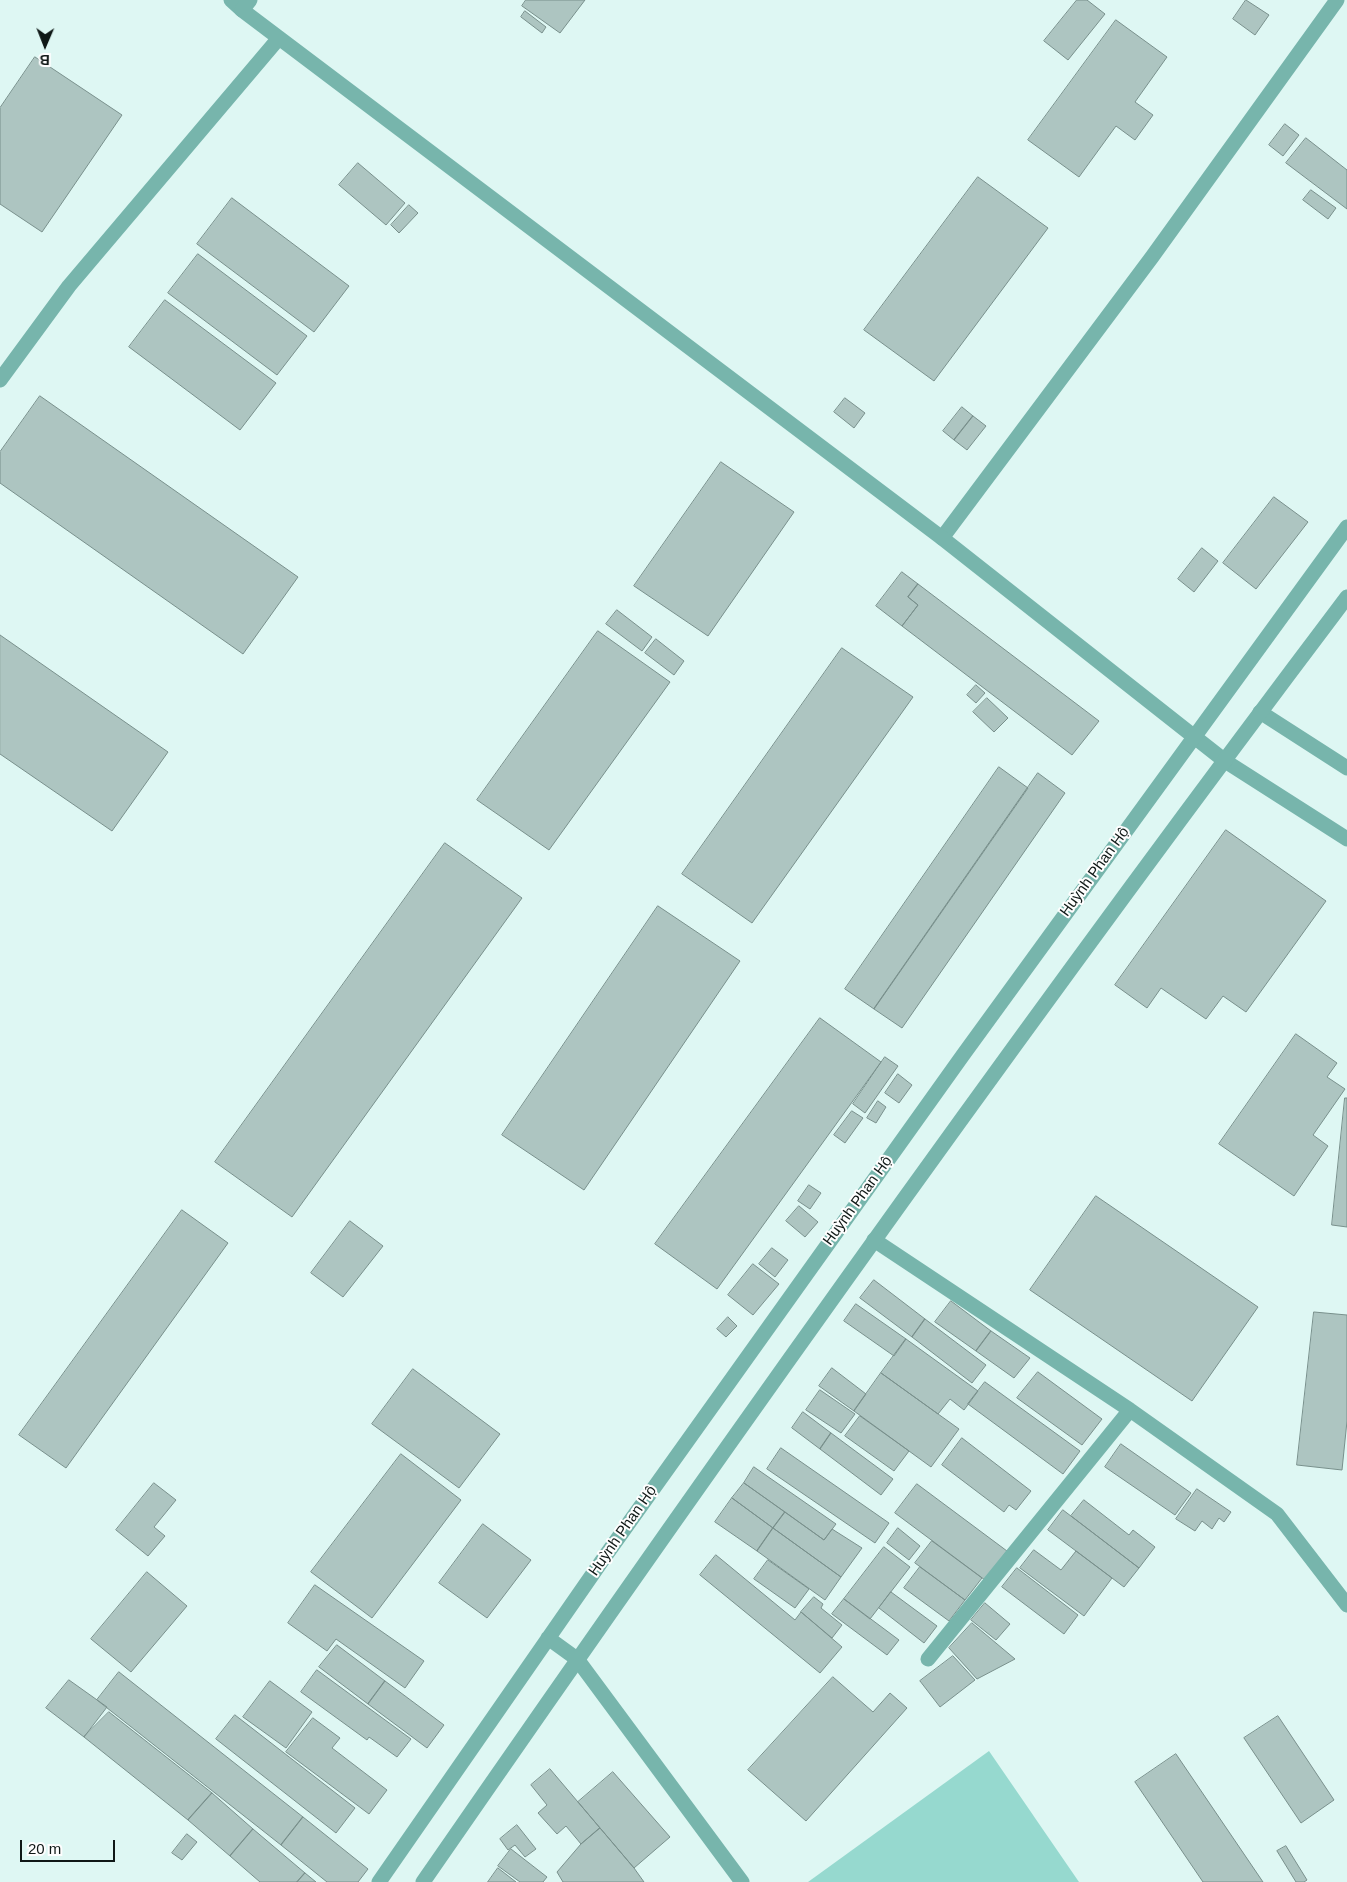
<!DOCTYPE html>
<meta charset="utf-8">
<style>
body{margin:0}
#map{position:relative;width:1347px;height:1882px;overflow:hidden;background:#def7f3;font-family:Arial,sans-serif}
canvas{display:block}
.north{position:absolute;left:20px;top:20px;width:50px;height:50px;-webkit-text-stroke:4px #fefefe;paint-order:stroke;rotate:181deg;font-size:14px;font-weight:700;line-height:20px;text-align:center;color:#0f1816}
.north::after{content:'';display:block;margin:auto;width:18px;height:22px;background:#0f1816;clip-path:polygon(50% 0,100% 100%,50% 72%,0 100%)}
.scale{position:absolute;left:20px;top:1840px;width:95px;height:22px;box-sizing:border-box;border:2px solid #0f1816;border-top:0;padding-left:6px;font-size:15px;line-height:18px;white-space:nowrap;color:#0f1816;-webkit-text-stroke:4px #fefefe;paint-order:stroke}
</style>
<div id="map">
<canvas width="1347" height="1882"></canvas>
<div class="north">B</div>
<div class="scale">20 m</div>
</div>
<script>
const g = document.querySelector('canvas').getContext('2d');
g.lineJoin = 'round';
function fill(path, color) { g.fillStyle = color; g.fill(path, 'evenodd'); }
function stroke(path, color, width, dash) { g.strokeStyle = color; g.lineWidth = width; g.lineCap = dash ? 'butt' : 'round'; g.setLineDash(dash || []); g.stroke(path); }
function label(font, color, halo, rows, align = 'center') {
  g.font = font + ' Arial,sans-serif'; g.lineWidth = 4; g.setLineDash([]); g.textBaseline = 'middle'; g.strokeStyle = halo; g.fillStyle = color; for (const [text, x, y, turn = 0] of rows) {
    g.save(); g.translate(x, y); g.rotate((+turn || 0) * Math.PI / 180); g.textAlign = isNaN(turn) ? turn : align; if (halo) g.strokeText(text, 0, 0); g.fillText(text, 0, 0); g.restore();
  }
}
fill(new Path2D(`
 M989 1751 1079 1882H808Z`), '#96d9cf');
const building = new Path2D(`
 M526 0H585L560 33 522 6Z
 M1077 0H1087L1105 14 1068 60 1044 41Z
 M1246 0 1269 15 1255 35 1233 19Z
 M525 11 546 27 542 33 521 17Z
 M1116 20 1167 57 1135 102 1153 115 1135 140 1116 126 1079 177 1028 140Z
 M35 57 122 115 42 232 0 204V108Z
 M1285 124 1299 135 1283 156 1269 145Z
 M1306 138 1347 170V209L1286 163Z
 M358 163 405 203 386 225 339 185Z
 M978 177 1048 228 934 381 864 330Z
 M1311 190 1336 208 1328 219 1303 200Z
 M232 198 349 286 314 332 197 244Z
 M409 205 418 213 399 233 391 225Z
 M198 254 307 336 277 375 168 293Z
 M165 300 276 383 240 430 129 347Z
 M40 396 298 577 243 654 0 483V452Z
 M845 398 865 413 854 428 834 412Z
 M962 407 973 416 954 440 943 431Z
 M973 416 986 426 967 450 954 440Z
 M721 462 794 512 708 636 634 586Z
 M1274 497 1308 522 1256 589 1223 563Z
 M1202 548 1218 561 1194 592 1178 579Z
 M902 572 918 584 908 597 918 605 902 626 876 606Z
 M918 584 1099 721 1072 755 902 626 918 605 908 597Z
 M617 610 652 637 642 651 606 624Z
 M598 631 670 682 549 850 477 800Z
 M0 635 168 752 112 831 0 754Z
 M656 639 684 661 674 675 645 653Z
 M842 648 913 697 752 923 682 874Z
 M976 685 985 693 976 703 967 695Z
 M987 698 1008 718 994 732 973 712Z
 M999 767 1028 788 874 1009 845 989Z
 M1038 773 1065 793 902 1028 874 1009Z
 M1226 830 1326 901 1246 1012 1223 996 1206 1019 1161 988 1147 1008 1115 985Z
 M445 843 522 898 292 1217 215 1162Z
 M658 906 740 961 584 1190 502 1135Z
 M820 1018 881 1062 717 1289 655 1244Z
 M1296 1034 1337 1063 1327 1077 1345 1089 1313 1135 1328 1146 1294 1196 1219 1144Z
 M885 1057 898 1066 865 1113 853 1104Z
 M898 1074 912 1085 899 1103 885 1093Z
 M1345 1098H1347V1227L1332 1225Z
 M878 1101 886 1107 876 1123 867 1118Z
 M852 1111 863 1118 845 1143 834 1135Z
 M809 1185 821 1193 810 1209 798 1201Z
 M1096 1196 1258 1307 1192 1401 1030 1290Z
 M799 1206 818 1222 805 1237 786 1221Z
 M182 1210 228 1243 66 1468 19 1435Z
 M350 1221 383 1246 343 1297 311 1273Z
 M772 1248 788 1260 775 1277 759 1264Z
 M753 1264 779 1284 753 1315 728 1295Z
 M874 1280 925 1319 912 1337 860 1298Z
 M951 1301 991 1331 976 1351 935 1322Z
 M856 1304 906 1339 894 1356 844 1321Z
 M1314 1312 1347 1315V1421L1342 1470 1297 1465Z
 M728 1317 737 1326 726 1337 717 1329Z
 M925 1319 986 1365 972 1383 912 1337Z
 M991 1331 1030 1358 1014 1378 976 1351Z
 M906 1339 978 1391 964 1410 950 1399 938 1414 881 1373Z
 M832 1368 866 1394 854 1411 819 1386Z
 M413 1369 500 1434 459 1488 372 1424Z
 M1038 1372 1102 1419 1082 1445 1017 1398Z
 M881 1373 959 1429 931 1467 854 1411Z
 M985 1382 1080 1451 1063 1474 968 1404Z
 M820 1390 855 1414 841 1433 806 1410Z
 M803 1412 831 1433 820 1449 792 1428Z
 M860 1416 909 1451 894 1471 845 1436Z
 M831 1433 893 1479 881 1495 820 1449Z
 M962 1438 1031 1491 1016 1510 1009 1505 1004 1512 942 1465Z
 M1121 1444 1191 1493 1175 1515 1105 1467Z
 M781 1448 889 1523 875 1543 767 1469Z
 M401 1454 461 1500 372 1618 311 1572Z
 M754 1467 836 1524 824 1540 744 1483Z
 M154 1483 176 1500 154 1527 165 1536 148 1556 116 1530Z
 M744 1483 785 1512 773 1528 732 1498Z
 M917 1484 1007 1551 985 1580 895 1513Z
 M1197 1489 1231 1512 1224 1522 1219 1518 1212 1529 1202 1521 1195 1531 1176 1519Z
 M732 1498 773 1528 757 1551 715 1522Z
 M1084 1500 1129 1535 1133 1530 1155 1547 1139 1568 1071 1516Z
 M1063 1510 1139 1568 1124 1587 1048 1530Z
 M785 1512 824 1540 832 1529 862 1548 841 1577 773 1528Z
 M483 1524 531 1560 487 1618 439 1583Z
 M773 1528 841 1577 825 1600 757 1551Z
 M898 1528 920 1546 909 1560 887 1543Z
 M932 1541 982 1578 965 1600 915 1563Z
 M884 1547 910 1567 870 1619 844 1599Z
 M1034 1550 1061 1570 1076 1551 1112 1578 1084 1616 1020 1568Z
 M716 1555 795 1620 801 1612 842 1647 820 1673 700 1575Z
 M768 1560 809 1589 795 1608 754 1579Z
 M920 1567 965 1600 949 1621 904 1588Z
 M1017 1568 1078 1615 1064 1634 1002 1587Z
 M147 1572 187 1606 131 1672 91 1639Z
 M315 1585 424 1661 405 1688 336 1639 327 1651 288 1623Z
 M891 1592 937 1626 924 1643 879 1608Z
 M814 1597 823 1604 821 1608 842 1625 832 1638 801 1612Z
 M844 1599 899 1640 887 1655 832 1614Z
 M985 1603 1010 1624 996 1640 971 1620Z
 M972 1623 1015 1659 977 1679 949 1648Z
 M337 1645 385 1681 368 1704 319 1667Z
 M953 1656 975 1680 940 1707 920 1681Z
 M317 1670 411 1739 397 1757 369 1737 367 1740 301 1692Z
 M119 1672 303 1817 281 1845 97 1700Z
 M833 1677 873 1712 890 1693 907 1708 806 1821 748 1770Z
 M69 1680 107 1707 84 1737 46 1708Z
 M270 1681 312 1712 286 1748 243 1717Z
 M385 1681 444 1725 427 1748 368 1704Z
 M109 1712 212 1793 188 1820 84 1737Z
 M235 1715 355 1808 336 1833 216 1739Z
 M1278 1716 1334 1800 1301 1823 1244 1738Z
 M313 1718 340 1738 332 1748 387 1790 369 1814 286 1752Z
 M1176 1754 1263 1882H1203L1135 1782Z
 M550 1769 600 1828 581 1844 566 1826 557 1834 538 1813 547 1805 531 1785Z
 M613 1772 670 1837 634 1868 578 1802Z
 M212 1793 253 1829 230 1856 188 1820Z
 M303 1817 368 1869 358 1882H327L281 1845Z
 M517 1825 536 1849 525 1857 515 1845 508 1850 500 1839Z
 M600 1828 634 1868 644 1882H563L557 1872 581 1844Z
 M253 1829 305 1873 297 1882H260L230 1856Z
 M187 1834 197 1842 182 1860 172 1853Z
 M1286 1846 1307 1880 1304 1882H1296L1277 1851Z
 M511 1849 547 1877 543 1882H520L498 1866Z
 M498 1868 516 1882H488Z
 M305 1873 316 1882H297Z`);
fill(building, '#adc5c1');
stroke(building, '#79908c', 1);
stroke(new Path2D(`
 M231 0 242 10
 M942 538 1152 257 1337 0
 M1260 712 1347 768
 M1225 761 1347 839`), '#77b5ac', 15);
stroke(new Path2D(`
 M250 0 242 10 942 538 1225 761
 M0 380 69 286 279 38
 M874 1240 1130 1410 1277 1514 1347 1605
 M577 1659 742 1882
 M928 1659 1130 1410`), '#77b5ac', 15);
stroke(new Path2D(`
 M548 1638 577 1659
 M379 1882 606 1555 963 1055 1347 527
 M423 1882C723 1448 1029 1018 1347 597`), '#77b5ac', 15);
label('15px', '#0f1816', '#fefefe', [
 ["Huỳnh Phan Hộ",1095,872,-54],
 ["Huỳnh Phan Hộ",858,1201,-54],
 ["Huỳnh Phan Hộ",623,1531,-55]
]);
</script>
